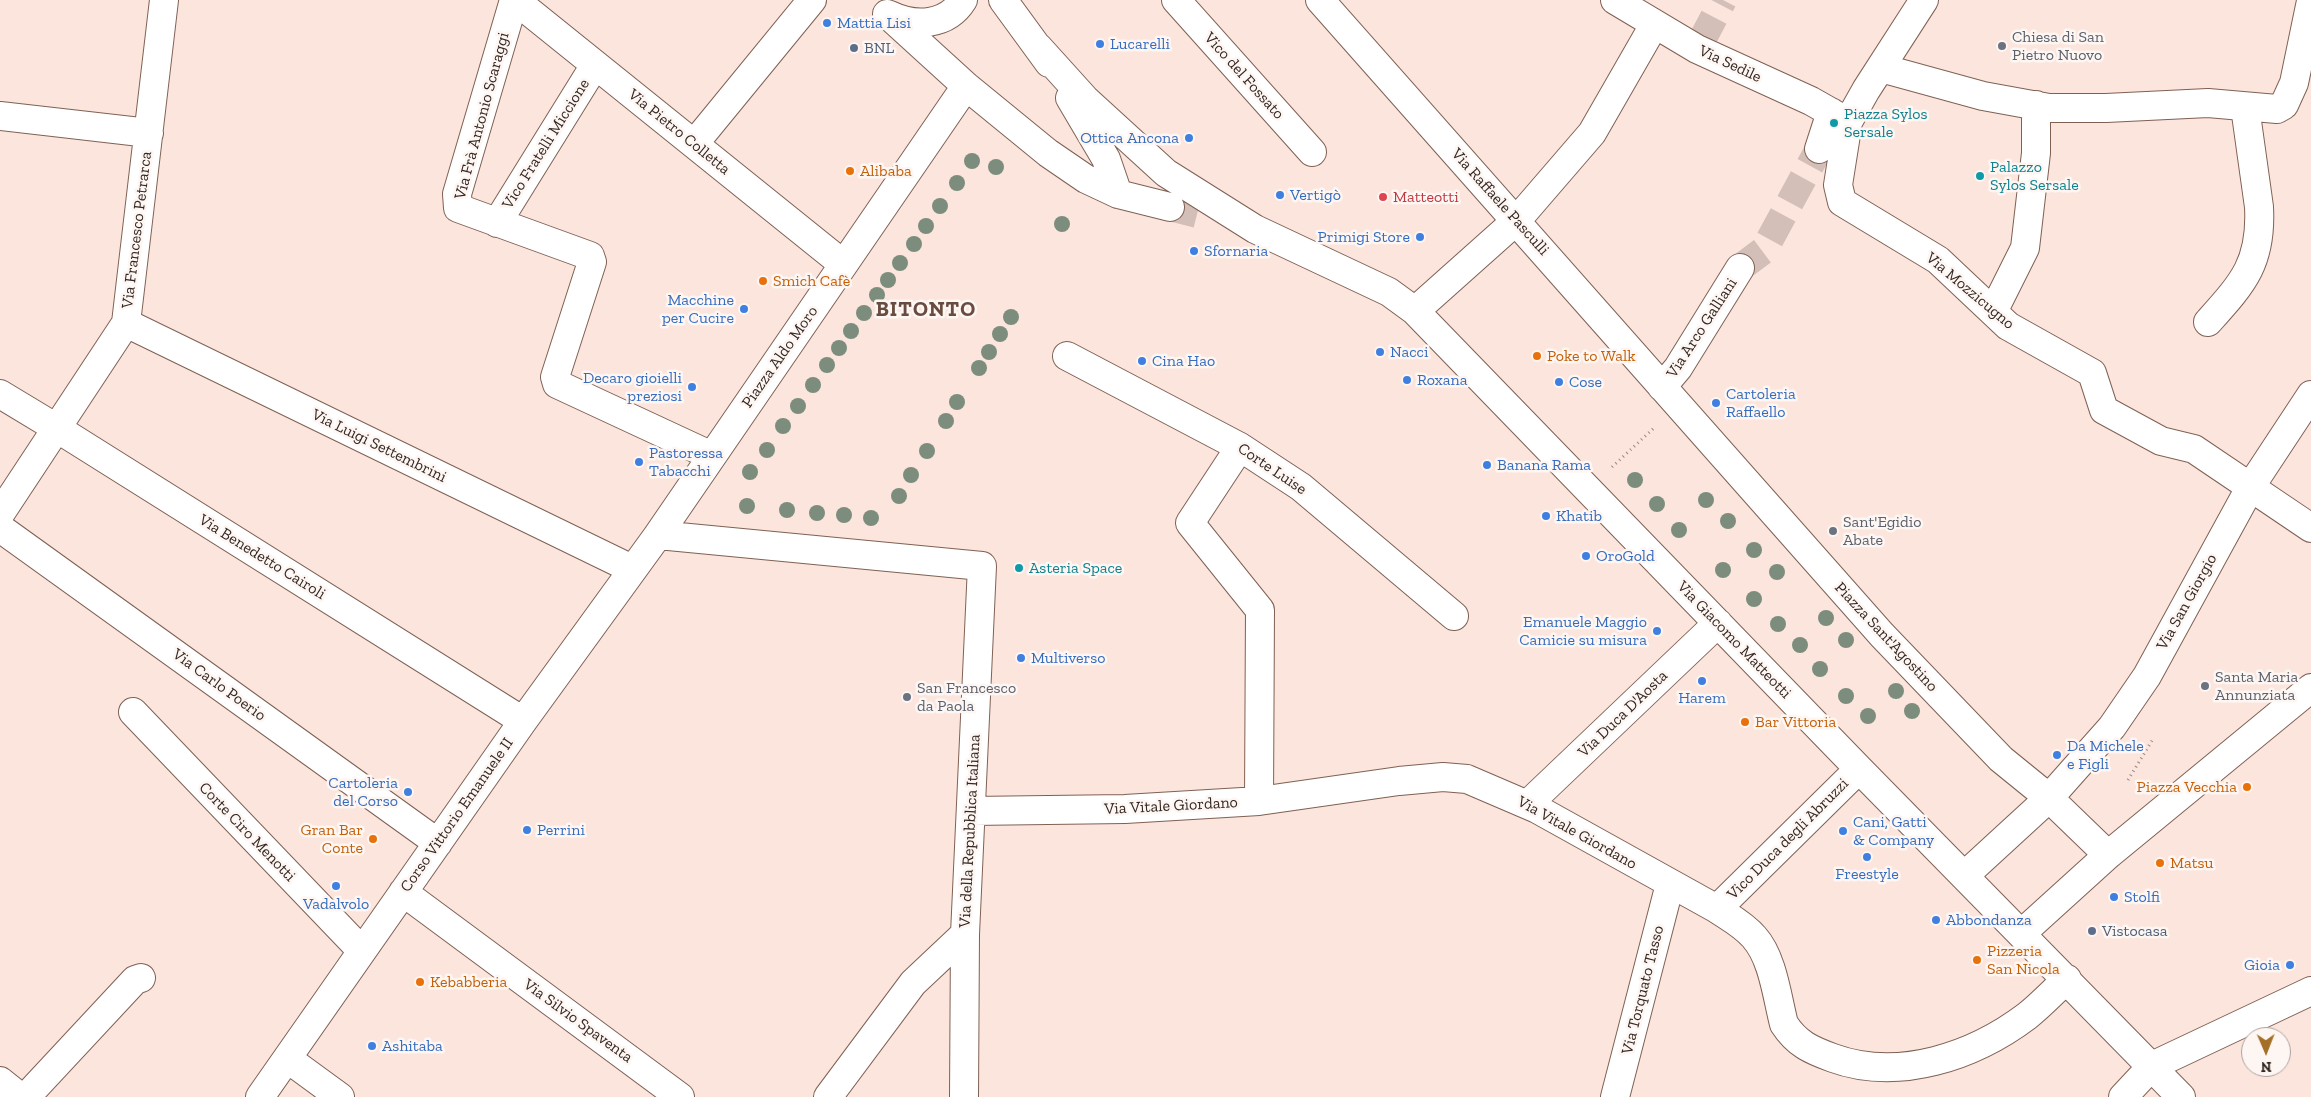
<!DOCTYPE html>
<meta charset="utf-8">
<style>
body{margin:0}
#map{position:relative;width:2311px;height:1097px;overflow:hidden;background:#fbe5dc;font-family:"Zilla Slab",serif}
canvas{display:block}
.north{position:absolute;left:2241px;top:1027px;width:50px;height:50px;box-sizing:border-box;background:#fdf6f3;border:1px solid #ada39f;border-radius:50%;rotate:179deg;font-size:14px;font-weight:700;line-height:20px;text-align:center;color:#342722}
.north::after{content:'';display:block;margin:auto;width:18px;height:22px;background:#a47028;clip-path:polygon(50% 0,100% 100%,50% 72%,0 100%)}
</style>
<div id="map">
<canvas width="2311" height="1097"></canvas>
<div class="north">N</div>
</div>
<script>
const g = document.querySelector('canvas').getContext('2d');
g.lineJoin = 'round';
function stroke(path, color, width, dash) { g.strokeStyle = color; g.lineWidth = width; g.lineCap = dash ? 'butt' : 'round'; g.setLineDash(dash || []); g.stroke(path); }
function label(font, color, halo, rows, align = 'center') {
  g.font = font + ' "Zilla Slab",serif'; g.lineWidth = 5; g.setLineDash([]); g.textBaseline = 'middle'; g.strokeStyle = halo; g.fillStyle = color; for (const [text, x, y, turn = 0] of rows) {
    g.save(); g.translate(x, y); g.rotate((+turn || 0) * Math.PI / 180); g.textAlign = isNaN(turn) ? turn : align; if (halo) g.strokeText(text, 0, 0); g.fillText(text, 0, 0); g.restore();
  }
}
stroke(new Path2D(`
 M1701 42 1723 0
 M1170 207 1209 217
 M1740 268 1764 250 1819 149`), '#d3bfb7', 28, [28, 14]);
const minor = new Path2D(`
 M514 0 457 194 458 208 590 256 592 262 555 377 557 384 712 456
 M515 0 843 264
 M1003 0 1049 63
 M1176 0 1312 152
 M1320 0 1882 635 2001 759 2049 798 2108 855
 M1615 0 1697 49 1811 101 1848 122
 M1924 0 1866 90 1848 122 1838 185 1842 202 1938 260 2008 326 2092 373 2104 410 2161 441 2194 449 2311 528
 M887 14 966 86 1048 153 1086 179 1118 194 1170 207
 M890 15C915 27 947 26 963 0
 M1038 47 1085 99 1166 173 1255 229 1389 292 1415 311 1859 769 2181 1097
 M1881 68 1983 96 2049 108H2106L2208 103 2277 109 2284 105 2294 83 2311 1
 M1070 98 1106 159 1118 194
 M0 116 149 133
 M694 144 812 0
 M1819 149 1831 112
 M497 223 595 65
 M1415 311 1517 220 1592 133 1654 25
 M1993 312 2025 248 2036 153V105
 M2208 322C2243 283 2262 263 2259 207L2245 107
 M126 323 632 569
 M1067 356 1240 447 1301 487 1454 616
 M1662 387 1678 368 1740 268
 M0 394 58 429 523 721
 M1240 447 1190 523 1260 610 1259 801
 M0 514 126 323 164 0
 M0 528 438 843
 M658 535 982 566 965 934 964 1097
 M133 712 362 951
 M1528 804 1718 623
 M971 811 1125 809 1259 801 1399 781 1443 777 1467 779 1537 809 1717 909C1729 917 1744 925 1754 937 1773 958 1777 997 1784 1024 1797 1044 1811 1050 1833 1058 1899 1082 1974 1056 2027 1016 2041 1005 2054 991 2067 979
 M1964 876 2049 798 2112 727 2147 676 2251 486 2311 395
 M403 892 680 1097
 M1717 909 1859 769
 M2022 933 2108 855 2311 688
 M288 1059 340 1097
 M0 1081 20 1097
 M26 1097 135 980 141 978
 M260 1097 523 721 658 535 966 86
 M828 1097 913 983 965 934
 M1615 1097 1670 884
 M2123 1097 2152 1066 2311 991`);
stroke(minor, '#7f6154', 30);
stroke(new Path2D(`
 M1612 467 1655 427
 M2128 780 2153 739`), '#9b8982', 3, [1, 4]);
stroke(minor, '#fff', 28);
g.fillStyle = '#7c8d7e';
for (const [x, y] of [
 [972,161],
 [996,167],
 [957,183],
 [940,206],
 [1062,224],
 [926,226],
 [914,244],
 [900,263],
 [888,280],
 [877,295],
 [864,313],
 [1011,317],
 [851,331],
 [1000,334],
 [839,348],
 [989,352],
 [827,365],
 [979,368],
 [813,385],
 [957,402],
 [798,406],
 [946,421],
 [783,426],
 [767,450],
 [927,451],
 [750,472],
 [911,475],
 [1635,480],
 [899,496],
 [1706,500],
 [1657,504],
 [747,506],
 [787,510],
 [817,513],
 [844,515],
 [871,518],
 [1728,521],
 [1679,530],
 [1754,550],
 [1723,570],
 [1777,572],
 [1754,599],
 [1826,618],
 [1778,624],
 [1846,640],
 [1800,645],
 [1820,669],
 [1896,691],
 [1846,696],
 [1912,711],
 [1868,716]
]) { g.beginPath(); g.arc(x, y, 8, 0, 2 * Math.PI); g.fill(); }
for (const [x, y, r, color] of [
 [827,23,5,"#3f7fe0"],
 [1100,44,5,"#3f7fe0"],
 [2002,46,5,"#6b7280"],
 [854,48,5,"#5c6f8a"],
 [1834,123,5,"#0f9aa8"],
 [1189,138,5,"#3f7fe0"],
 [850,171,5,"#e8710a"],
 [1980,176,5,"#0f9aa8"],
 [1280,195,5,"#3f7fe0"],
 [1383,197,5,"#e0444e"],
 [1420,237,5,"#3f7fe0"],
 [1194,251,5,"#3f7fe0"],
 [763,281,5,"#e8710a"],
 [744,309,5,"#3f7fe0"],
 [1380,352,5,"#3f7fe0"],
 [1537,356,5,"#e8710a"],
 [1142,361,5,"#3f7fe0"],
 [1407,380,5,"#3f7fe0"],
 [1559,382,5,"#3f7fe0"],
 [692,387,5,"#3f7fe0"],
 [1716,403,5,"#3f7fe0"],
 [639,462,5,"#3f7fe0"],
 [1487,465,5,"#3f7fe0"],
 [1546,516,5,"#3f7fe0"],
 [1833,531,5,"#6b7280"],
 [1586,556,5,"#3f7fe0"],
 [1019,568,5,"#0f9aa8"],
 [1657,631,5,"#3f7fe0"],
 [1021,658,5,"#3f7fe0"],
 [1702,681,5,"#3f7fe0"],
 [2205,686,5,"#6b7280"],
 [907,697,5,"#6b7280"],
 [1745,722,5,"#e8710a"],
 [2057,755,5,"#3f7fe0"],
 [2247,787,5,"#e8710a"],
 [408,792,5,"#3f7fe0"],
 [527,830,5,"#3f7fe0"],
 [1843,831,5,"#3f7fe0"],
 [373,839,5,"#e8710a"],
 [1867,857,5,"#3f7fe0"],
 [2160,863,5,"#e8710a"],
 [336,886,5,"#3f7fe0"],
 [2114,897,5,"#3f7fe0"],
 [1936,920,5,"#3f7fe0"],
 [2092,931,5,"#5c6f8a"],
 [1977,960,5,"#e8710a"],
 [2290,965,5,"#3f7fe0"],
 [420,982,5,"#e8710a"],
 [372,1046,5,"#3f7fe0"]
]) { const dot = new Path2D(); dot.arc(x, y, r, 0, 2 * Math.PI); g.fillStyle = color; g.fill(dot); stroke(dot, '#fdf6f3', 2); }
label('16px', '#366cbe', '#fdf6f3', [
 ["Mattia Lisi",837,23],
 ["Lucarelli",1110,44],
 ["Ottica Ancona",1179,138,"right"],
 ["Vertigò",1290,195],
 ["Primigi Store",1410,237,"right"],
 ["Sfornaria",1204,251],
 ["Macchine",734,300,"right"],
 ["per Cucire",734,318,"right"],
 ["Nacci",1390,352],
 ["Cina Hao",1152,361],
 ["Decaro gioielli",682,378,"right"],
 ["preziosi",682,396,"right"],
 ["Roxana",1417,380],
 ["Cose",1569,382],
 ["Cartoleria",1726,394],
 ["Raffaello",1726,412],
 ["Pastoressa",649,453],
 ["Tabacchi",649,471],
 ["Banana Rama",1497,465],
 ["Khatib",1556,516],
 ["OroGold",1596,556],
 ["Emanuele Maggio",1647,622,"right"],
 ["Camicie su misura",1647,640,"right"],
 ["Multiverso",1031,658],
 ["Harem",1702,698,"center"],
 ["Da Michele",2067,746],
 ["e Figli",2067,764],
 ["Cartoleria",398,783,"right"],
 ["del Corso",398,801,"right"],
 ["Cani, Gatti",1853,822],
 ["& Company",1853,840],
 ["Perrini",537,830],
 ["Freestyle",1867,874,"center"],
 ["Stolfi",2124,897],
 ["Vadalvolo",336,904,"center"],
 ["Abbondanza",1946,920],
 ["Gioia",2280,965,"right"],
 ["Ashitaba",382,1046]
], 'left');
label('16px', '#5b616d', '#fdf6f3', [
 ["Chiesa di San",2012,37],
 ["Pietro Nuovo",2012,55],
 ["Sant'Egidio",1843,522],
 ["Abate",1843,540],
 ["Santa Maria",2215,677],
 ["Annunziata",2215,695],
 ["San Francesco",917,688],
 ["da Paola",917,706]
], 'left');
label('16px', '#4e5e75', '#fdf6f3', [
 ["BNL",864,48],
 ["Vistocasa",2102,931]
], 'left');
label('16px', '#342722', '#fdf6f3', [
 ["Via Sedile",1730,64,25],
 ["Vico del Fossato",1244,76,48],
 ["Via Frà Antonio Scaraggi",482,116,-75],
 ["Via Pietro Colletta",679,132,39],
 ["Vico Fratelli Miccione",546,144,-58],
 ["Via Raffaele Pasculli",1500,202,48],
 ["Via Francesco Petrarca",137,230,-83],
 ["Via Mozzicugno",1970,291,40],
 ["Via Arco Galliani",1702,328,-57],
 ["Piazza Aldo Moro",780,357,-55],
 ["Via Luigi Settembrini",379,446,26],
 ["Corte Luise",1272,469,34],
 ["Via Benedetto Cairoli",262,557,32],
 ["Via San Giorgio",2187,602,-61],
 ["Piazza Sant'Agostino",1886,637,47],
 ["Via Giacomo Matteotti",1734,640,46],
 ["Via Carlo Poerio",219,685,36],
 ["Via Duca D'Aosta",1623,714,-44],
 ["Via Vitale Giordano",1171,806,-3],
 ["Corso Vittorio Emanuele II",457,815,-55],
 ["Via della Repubblica Italiana",970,831,-87],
 ["Corte Ciro Menotti",247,832,46],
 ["Via Vitale Giordano",1577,833,29],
 ["Vico Duca degli Abruzzi",1788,839,-45],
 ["Via Torquato Tasso",1643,990,-76],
 ["Via Silvio Spaventa",578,1021,36]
]);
label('16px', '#0d838f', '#fdf6f3', [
 ["Piazza Sylos",1844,114],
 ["Sersale",1844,132],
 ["Palazzo",1990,167],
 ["Sylos Sersale",1990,185],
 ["Asteria Space",1029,568]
], 'left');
label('16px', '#c56008', '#fdf6f3', [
 ["Alibaba",860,171],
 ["Smich Cafè",773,281],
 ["Poke to Walk",1547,356],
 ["Bar Vittoria",1755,722],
 ["Piazza Vecchia",2237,787,"right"],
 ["Gran Bar",363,830,"right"],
 ["Conte",363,848,"right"],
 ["Matsu",2170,863],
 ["Pizzeria",1987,951],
 ["San Nicola",1987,969],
 ["Kebabberia",430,982]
], 'left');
label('16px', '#be3a42', '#fdf6f3', [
 ["Matteotti",1393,197]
], 'left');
g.letterSpacing = '1px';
label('bold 21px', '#694c3f', '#fdf6f3', [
 ["BITONTO",926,310]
]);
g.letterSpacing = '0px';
</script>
